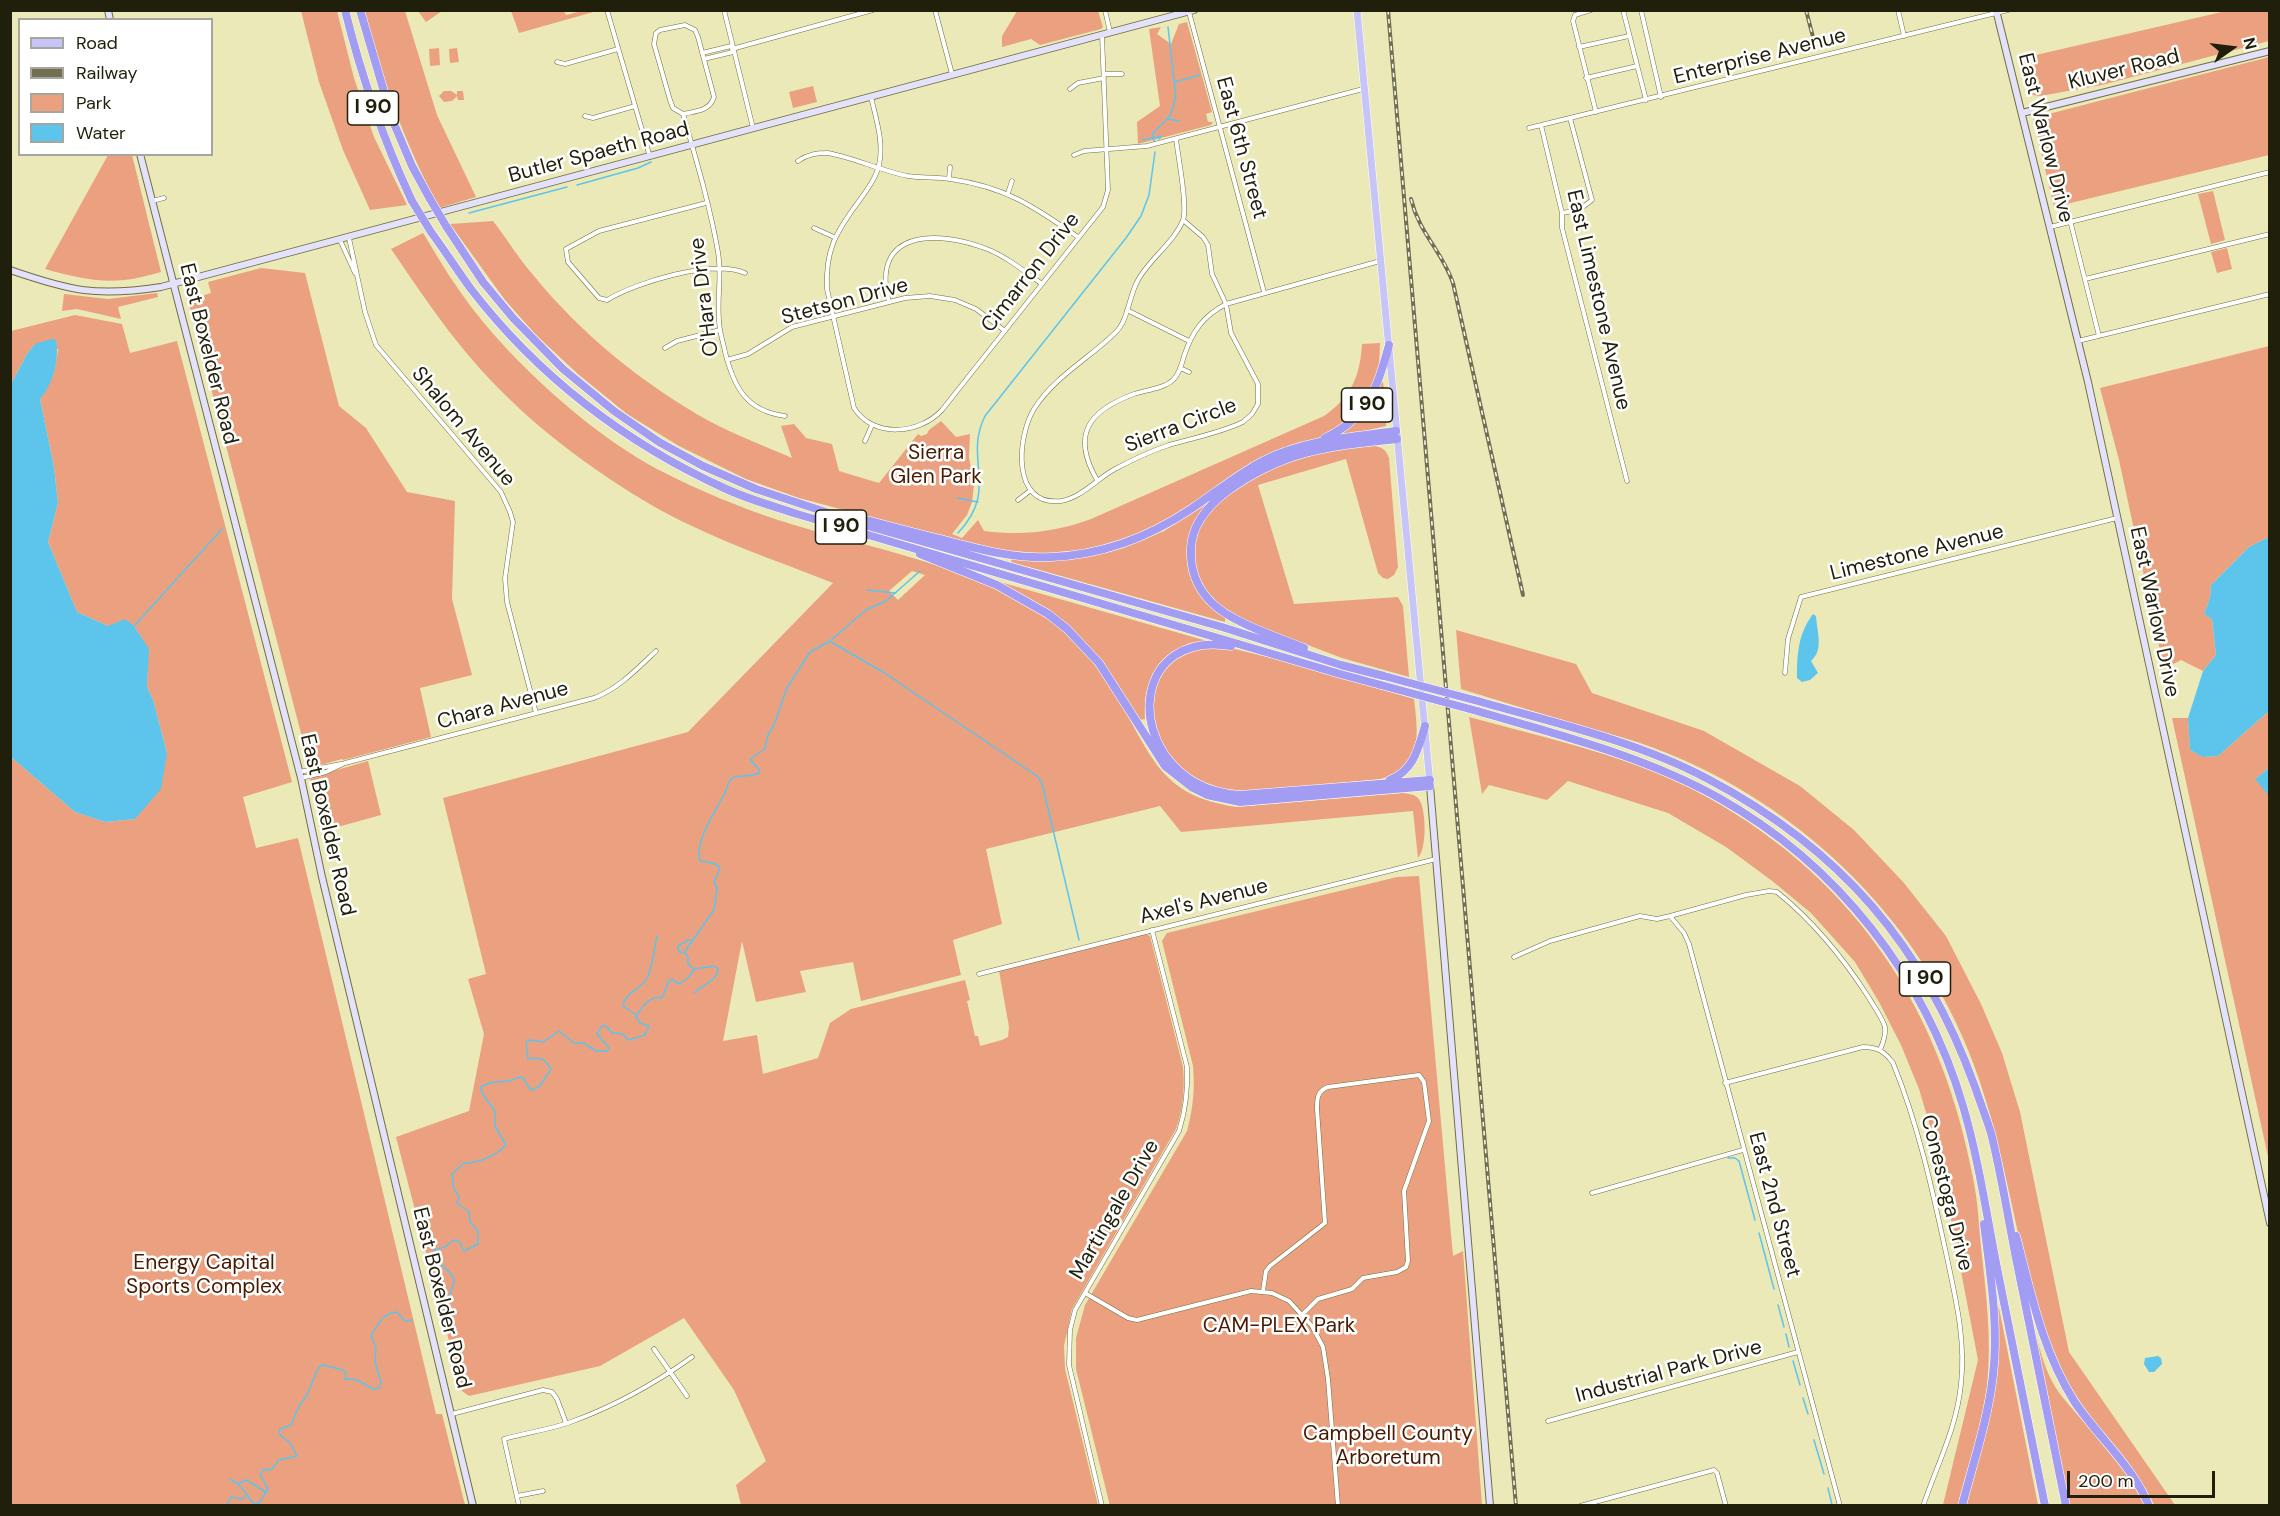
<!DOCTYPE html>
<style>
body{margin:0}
#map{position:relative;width:2280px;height:1516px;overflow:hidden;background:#ebe9b7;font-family:"DM Sans",sans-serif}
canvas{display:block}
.frame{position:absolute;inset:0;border:12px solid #201f0c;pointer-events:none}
.legend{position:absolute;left:18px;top:18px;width:195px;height:138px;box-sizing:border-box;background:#fff;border:2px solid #a6a59e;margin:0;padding:8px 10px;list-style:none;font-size:18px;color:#201f0c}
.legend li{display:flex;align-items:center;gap:12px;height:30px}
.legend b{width:30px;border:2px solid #a6a59e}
.north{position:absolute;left:2202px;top:18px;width:60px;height:60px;-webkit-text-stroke:4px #fff;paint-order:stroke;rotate:76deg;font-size:16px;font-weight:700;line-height:24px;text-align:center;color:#201f0c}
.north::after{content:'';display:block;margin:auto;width:21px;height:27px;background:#201f0c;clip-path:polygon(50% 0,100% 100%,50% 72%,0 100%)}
.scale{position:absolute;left:2067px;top:1471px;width:148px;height:27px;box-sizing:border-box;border:3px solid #201f0c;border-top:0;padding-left:8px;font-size:18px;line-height:21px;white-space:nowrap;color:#201f0c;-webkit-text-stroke:4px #fff;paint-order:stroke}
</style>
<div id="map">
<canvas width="2280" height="1516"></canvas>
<div class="frame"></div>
<ul class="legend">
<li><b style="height:8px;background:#c7c4f8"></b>Road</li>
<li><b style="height:8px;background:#716f50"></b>Railway</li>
<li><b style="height:16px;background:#eba17f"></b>Park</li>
<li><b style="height:16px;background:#5dc4ec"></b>Water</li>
</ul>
<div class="north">N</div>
<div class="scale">200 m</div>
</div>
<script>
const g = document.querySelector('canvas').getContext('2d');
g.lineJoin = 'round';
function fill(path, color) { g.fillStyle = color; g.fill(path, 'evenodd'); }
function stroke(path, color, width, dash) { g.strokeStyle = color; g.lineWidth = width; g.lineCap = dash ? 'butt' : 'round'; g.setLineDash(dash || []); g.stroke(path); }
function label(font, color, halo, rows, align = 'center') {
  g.font = font + ' "DM Sans",sans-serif'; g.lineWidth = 5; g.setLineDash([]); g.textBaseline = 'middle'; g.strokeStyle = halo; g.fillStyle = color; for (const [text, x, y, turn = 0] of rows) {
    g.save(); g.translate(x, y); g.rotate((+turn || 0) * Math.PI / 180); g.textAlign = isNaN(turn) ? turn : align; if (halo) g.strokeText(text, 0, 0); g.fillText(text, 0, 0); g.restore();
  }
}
fill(new Path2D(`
 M301 11H337L354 78 374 137 407 205 370 210 343 150 319 82Z
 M365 11H405L437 115 476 197 439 208C404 141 383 83 365 11Z
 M418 11H442L426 22Z
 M511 11H564L566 15 582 11H597L519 33Z
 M1017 11H1098L1103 27 1101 29 1040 45 1031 39 1002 47V36Z
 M2226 11H2269V41L2102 85 2040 96 2032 95 2023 58Z
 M1187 22 1212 112 1206 114 1208 122H1213L1211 125 1138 144 1137 122 1160 106 1149 29 1161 27 1157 34 1171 44 1179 24Z
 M439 48 440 65 430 66 429 49Z
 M457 48 459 62 450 63 449 49Z
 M2269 57V155L2054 207 2033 118Z
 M813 86 817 102 793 108 789 92Z
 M444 91H451L457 95V91H463L464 100H458L457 96 452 101 444 102 439 96Z
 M108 155H132L161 272C149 275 137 279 124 280 97 283 70 276 45 269Z
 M2213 191 2225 240 2211 244 2198 194Z
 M493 221C507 239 519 259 534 276 582 335 643 384 709 421 735 435 765 446 792 458L781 426 794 424 806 438 832 444 839 471 879 483 918 434 921 436 927 434 929 430 941 421 956 437 970 434 969 457 974 485 972 502 967 515 952 534 962 538 978 520 984 531C1022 536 1056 532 1091 519L1324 416C1351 397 1360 377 1362 344L1380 343 1379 369 1374 386 1352 418 1322 437 1282 448 1249 464 1178 515 1141 535 1090 551 1052 554 1002 552 799 498 746 479 679 446 627 414 578 374 536 335 505 300 450 224Z
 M423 233C435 252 446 272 459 290 504 356 592 436 663 472 700 491 739 507 778 520 864 548 971 563 1046 618 1074 638 1097 664 1115 694 1152 754 1158 796 1237 807L1403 793C1409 794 1417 794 1420 801 1426 812 1427 848 1418 858L1413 811 1181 832 1160 806 986 849 1002 924 953 940 961 975 861 1001 853 962 800 971 806 992 756 1002 742 941 723 1041 757 1035 763 1074 818 1058 830 1023 851 1009 965 980 970 1000 967 1001 975 1036H978L980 1046 1002 1040 1008 1037 1009 1027 999 971 1146 934 1150 936 1183 1067C1185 1090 1183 1108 1176 1129L1072 1309 1064 1346 1065 1369 1098 1505H741L736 1485 766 1461 734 1390 684 1318 600 1366 469 1396 462 1391 396 1137 469 1111 484 1034 468 979 486 974 443 798 688 732 833 583C775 560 715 540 660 510 590 470 521 418 469 356 440 322 416 285 391 249ZM912 571 925 575 898 600 889 591Z
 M2227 248 2232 269 2217 273 2211 252Z
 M261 268 305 273 339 406 366 428 407 492 455 501 452 599 472 675 420 688 431 737 343 760 342 759 313 767 309 764 188 300 211 293 208 282Z
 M157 293 158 297 118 307 121 319 77 309 62 311 64 294 108 299Z
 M75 315 122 324 130 353 177 341 292 782 243 797 256 848 298 838 436 1414H442L465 1505H11V757L75 812 105 822 135 819 167 753 153 700 147 687 148 649 134 626H108L77 612 48 542 58 503 54 467 40 399C52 384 56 368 58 349L35 344 27 354 11 384V331Z
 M2269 346V537L2249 547 2211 585 2210 598 2204 614 2212 619 2216 655 2203 671 2181 660 2164 669 2119 460 2100 388Z
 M1381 382H1383L1387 409 1386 426 1334 438C1357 423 1371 407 1381 382Z
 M1374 446C1383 447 1386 450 1389 458L1398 567 1394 575 1388 579 1383 578 1378 573 1346 459 1258 485 1294 604 1398 597 1403 606 1409 677 1342 658 1232 616 1206 593 1194 565V543L1202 521 1221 500 1254 477 1291 459 1338 449Z
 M1211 497 1213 499C1188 520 1177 562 1198 590 1205 599 1216 607 1225 616V622L1011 562 1012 558 1108 552 1164 531Z
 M996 582H1000L1214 643C1193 647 1188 649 1171 662 1147 679 1144 690 1145 719L1139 720C1103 657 1064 611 996 582Z
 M1456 630 1576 664 1592 693 1704 731 1800 786 1854 830 1904 883 1946 936 1981 1004 2002 1053 2020 1112 2069 1352 2175 1505H2154C2145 1483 2126 1463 2111 1444 2083 1407 2056 1370 2040 1326 2032 1305 2029 1281 2024 1259 2010 1199 1999 1138 1979 1079 1928 927 1804 804 1654 748 1633 740 1610 734 1588 728 1546 715 1503 702 1461 689Z
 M1226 647 1289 662 1414 699C1418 735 1424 768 1380 779L1249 792C1227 792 1206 787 1187 775 1151 749 1135 681 1180 656 1194 648 1210 648 1226 647Z
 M2269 711V768L2255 779 2270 796 2269 1161 2172 718H2188L2190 750 2204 757 2218 756Z
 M1469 717C1548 739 1634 756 1707 797 1859 882 1943 1013 1974 1183 1978 1204 1979 1226 1981 1247 1986 1293 1992 1339 1987 1386 1982 1426 1968 1466 1958 1505H1943L1978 1360 1941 1167 1930 1126 1919 1089 1901 1045 1879 1002 1855 962 1811 913 1771 880 1726 847 1668 813 1568 781 1547 800 1489 785 1482 794Z
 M368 761 381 815 323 831 310 780 312 777Z
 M1419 876 1453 1256 1463 1251 1482 1505 1110 1506 1076 1369V1338L1085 1305 1187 1131C1193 1108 1195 1089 1193 1066L1162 941 1167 933 1397 877Z
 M1999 1308 2038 1505 1966 1506 1990 1412 1995 1309Z
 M2036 1339H2037C2042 1358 2048 1378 2060 1394 2089 1430 2125 1464 2144 1505H2069Z`), '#eba17f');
fill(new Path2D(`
 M51 339 56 340C60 361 52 386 40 399L54 467 58 503 48 542 77 612 108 626 125 619 134 626 149 649 147 687 153 700 167 753 161 789 135 819 105 822 75 812 11 757V384L27 354 35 344Z
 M2269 537V711L2218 756 2203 757 2190 750 2188 718 2203 671 2216 655 2212 619 2204 614 2210 598 2211 585 2249 547Z
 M1813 614 1816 616C1817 632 1824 650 1811 661L1818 673 1810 680 1802 682 1797 678C1797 654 1798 634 1813 614Z
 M2269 768V796L2255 779Z
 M2158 1356 2161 1358 2162 1364 2154 1372H2149L2144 1364 2145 1358Z`), '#5dc4ec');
stroke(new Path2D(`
 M1175 82 1200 75
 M1168 119 1179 121
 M1142 140 1161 136 1159 139
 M1154 141 1153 133 1170 116 1176 97 1168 27
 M577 185 638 168 651 162
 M469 213 567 187
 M958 498 978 502
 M958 533C1000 489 963 460 985 416L1126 238 1141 216 1149 195 1155 152
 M867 590 896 593
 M134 626 222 529
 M831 642 883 672 1037 776 1042 783 1079 940
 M684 953 679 952 678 946 688 940H693
 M694 993C702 985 717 981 718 969L714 966 694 969
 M636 1015 623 1006C625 992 641 990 647 978 653 965 654 950 657 936
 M1728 1158H1735L1739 1161 1755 1220
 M1759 1233 1774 1289
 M1778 1305 1784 1327
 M438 1314C445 1308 447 1304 450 1294 451 1290 454 1285 454 1281 454 1271 434 1264 434 1250L445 1247 454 1240 459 1241 464 1251 478 1244V1231L470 1222 469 1212 457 1203 459 1197 454 1189 452 1174 464 1163C479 1163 495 1156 506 1145L495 1126V1111L482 1093 481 1087C493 1080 495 1083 507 1081 513 1081 515 1077 522 1077L531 1090 539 1087 551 1069C544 1058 541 1057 528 1059L526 1043 529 1040 543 1042 559 1031 574 1043H583L596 1051H607L609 1048 597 1034 602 1026H606L612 1033 623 1034 628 1040 645 1035 649 1026 640 1023 636 1017C641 1008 649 995 662 998L669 981 671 979 679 984 689 977 694 969 688 964V957L685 953 686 950 714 910 717 888 714 883 720 867 713 863 700 861C694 843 715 811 724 795 726 791 728 782 732 778 736 774 751 778 759 773V770L750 759 765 749 768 735 774 725 787 688 810 652 830 641 866 610 886 601 920 571
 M1786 1334 1789 1347
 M1793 1361 1800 1385
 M1803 1398 1808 1414
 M1814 1440 1824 1474
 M230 1479 238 1484 247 1494
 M238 1484 246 1480 266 1492
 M1828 1488 1832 1505
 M226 1506 231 1497 242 1499 247 1495 254 1504 259 1503 268 1489 260 1474 264 1469 271 1470 279 1460 297 1456 290 1443 279 1434 280 1429 291 1425 299 1406 307 1395 318 1368 323 1365 343 1370 346 1372 345 1379 357 1380 373 1389 379 1388 381 1382 375 1362 376 1348 371 1336C377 1326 382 1313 397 1312L405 1321 412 1320`), '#5dc4ec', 1.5);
const street = new Path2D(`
 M607 10 650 157
 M724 10 753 128
 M935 10 952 74
 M1105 10 1110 32
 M1591 10 1575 15 1573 21 1596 112
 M1623 10 1646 100
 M1641 10 1661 97
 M1898 10 1904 36
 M1189 12 1264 292
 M1579 47 1629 36
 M732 49 873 10
 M702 53 731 46
 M704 59 733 52
 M557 62 565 64 618 49
 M1104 74H1122
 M1586 78 1637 66
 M1070 89 1078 83 1104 78
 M871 97C876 119 884 142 879 165 876 178 867 190 859 201 836 232 825 250 827 289L854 408C873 438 919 435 942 410L1103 207 1108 190 1102 35
 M683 114C696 111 710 111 714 97L698 37 695 30 685 25 660 30 656 33 654 44 670 100 673 108 683 114C696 159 710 206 718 252 722 274 717 297 719 320 719 331 723 341 725 352 734 387 746 411 785 416
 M585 116 593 118 635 106
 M1541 125 1562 213V228L1627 481
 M1529 128 2008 10
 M1176 139C1178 156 1188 207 1183 220 1174 243 1147 261 1137 282 1129 297 1128 320 1116 332 1089 359 1055 376 1034 409 1017 437 1011 507 1061 501 1081 498 1098 478 1115 469 1132 460 1151 451 1169 445 1193 438 1220 433 1243 422L1252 414 1258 404V384L1231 333 1226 304 1212 274 1208 245 1203 237 1183 220
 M1074 155 1084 151 1147 146 1363 89
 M798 161C808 154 817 153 828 153 855 158 881 171 908 176 922 178 936 177 950 179 1006 187 1033 206 1078 237
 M949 179 950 167
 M1008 193 1012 181
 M152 201 164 198
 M706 203 599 231 566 249 568 262 599 298 607 300C637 282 712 259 745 273
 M2067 208 2099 336
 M1562 213 1579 210 1592 200 1570 118
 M2050 227 2270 172
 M814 228 834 237
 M349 238 365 312 376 345 501 492 510 512 513 522 505 578 507 602 536 713
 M340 240 355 273
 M2085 279 2270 234
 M889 302C870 229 938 230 987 249 1007 257 1024 271 1042 284
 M1127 310 1189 341
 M2078 341 2270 294
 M665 348 677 341 720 330
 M727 360 748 354 792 327 905 298 930 296 955 300 976 309 1005 331
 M1180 368 1189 372
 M865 441 872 425
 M1097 480C1071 435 1088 411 1134 394 1146 390 1163 389 1173 380 1179 374 1182 364 1184 356 1192 332 1203 316 1226 304L1380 261
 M1018 500 1031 490
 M1785 673 1788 639 1801 597 2117 518
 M299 772 341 764
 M301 778 326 772 345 763 594 698C618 689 637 669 656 651
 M1670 916 1684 933 1689 944 1840 1506
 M1514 957 1550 941 1640 916 1657 919 1670 916 1746 895 1769 891 1777 892C1813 921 1844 959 1869 998 1874 1007 1882 1017 1885 1027 1886 1035 1883 1043 1880 1050
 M979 974 1436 859
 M1725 1083 1863 1047C1878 1047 1885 1052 1893 1063 1918 1124 1932 1188 1946 1253 1955 1296 1966 1339 1961 1384 1957 1427 1937 1465 1923 1506
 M1592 1193 1743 1150
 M1263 1291 1266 1271 1270 1266 1325 1223 1317 1109C1317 1099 1317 1091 1328 1087L1419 1075 1424 1082 1429 1121 1404 1191 1408 1261 1406 1267 1397 1272 1363 1278 1352 1289 1318 1299 1303 1314
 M1085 1293 1128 1318 1137 1320 1251 1291 1272 1293 1289 1301 1312 1326 1323 1347 1328 1379 1338 1506
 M654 1349 687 1396
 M452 1414 543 1390 552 1392 557 1399 566 1423
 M1548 1421 1798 1352
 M517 1496 543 1491
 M519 1506 504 1439C525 1433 547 1430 568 1423 613 1407 653 1385 692 1357
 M1102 1506 1069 1365 1070 1330 1075 1310 1179 1131C1186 1109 1188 1090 1187 1067L1152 930
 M1580 1506 1714 1470 1717 1473 1726 1506`);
const secondary = new Path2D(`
 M108 10 110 20
 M1996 10 2088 382 2270 1223
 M2022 113 2270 51
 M140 154 301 778 322 877 473 1506
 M10 270C71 291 96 297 161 287L1194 10
 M1430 786 1490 1506`);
const primary = new Path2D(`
 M1357 10 1430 784`);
const highway = new Path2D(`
 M345 10C362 79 382 137 412 201
 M360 10 392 119 412 166 430 199
 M446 226 483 282 513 318 563 369 614 411 659 442 703 466 756 489 868 526 1222 627 1341 665 1384 676
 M431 232C445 251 457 270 471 289 537 375 625 443 724 488 747 499 773 506 797 514L1337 673
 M1325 438C1368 418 1377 388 1389 345
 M855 517C885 525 914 533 944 540 979 549 1014 559 1051 557 1103 555 1149 537 1191 509 1215 493 1238 474 1263 461 1304 440 1352 437 1396 431
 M920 554 997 585 1048 614 1067 629 1099 663 1165 766 1193 788 1207 795 1240 802 1430 786
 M1231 646C1137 630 1123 741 1196 783 1210 791 1225 794 1240 795L1430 780
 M1304 648C1277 637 1230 622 1211 602 1196 587 1190 568 1191 548 1192 524 1208 506 1226 492 1283 450 1329 446 1397 439
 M1333 672 1381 685
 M1474 700C1551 722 1637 741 1708 779 1841 849 1924 946 1975 1087 1980 1102 1986 1117 1991 1133 2002 1177 2009 1224 2018 1268 2034 1347 2050 1426 2066 1506
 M1477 711C1559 735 1644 756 1719 798 1837 864 1925 976 1963 1106 1978 1157 1986 1211 1996 1263 2012 1344 2029 1425 2045 1506
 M1390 780C1414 770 1418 749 1425 726
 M2016 1236C2031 1293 2042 1350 2074 1401 2097 1436 2133 1466 2149 1506
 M1962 1506C1973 1463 1988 1420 1993 1375 1999 1325 1990 1273 1984 1224`);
stroke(street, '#716f41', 5);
stroke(secondary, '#716f41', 8);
stroke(primary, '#fff', 8);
stroke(highway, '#fff', 9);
stroke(street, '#fff', 4);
stroke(secondary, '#e3e1fb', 6);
stroke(primary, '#c7c4f8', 7);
stroke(highway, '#a29cf3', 8);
const rail = new Path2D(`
 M1388 10 1516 1506
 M1806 10 1813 37
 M1411 199C1419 233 1442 251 1453 283L1523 595`);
stroke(rail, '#716f50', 4);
stroke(rail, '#fff', 1.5, [4.5]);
const highwayBridge = new Path2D(`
 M430 199 446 226
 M412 201 431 232
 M1384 676 1474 700
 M1381 685 1477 711`);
stroke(highwayBridge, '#fff', 9, []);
stroke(highwayBridge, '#a29cf3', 8);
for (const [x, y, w] of [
 [373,108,51],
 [1367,405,51],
 [841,527,51],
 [1925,979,51]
]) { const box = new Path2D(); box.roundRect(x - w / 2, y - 17, w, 34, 4.5); g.fillStyle = '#fff'; g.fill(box); stroke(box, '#201f0c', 1.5); }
label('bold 20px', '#201f0c', null, [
 ["I 90",373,108],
 ["I 90",1367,405],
 ["I 90",841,527],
 ["I 90",1925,979]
]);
label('21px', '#201f0c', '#fff', [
 ["Enterprise Avenue",1760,57,-14],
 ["Kluver Road",2124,70,-14],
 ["East Warlow Drive",2045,138,76],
 ["East 6th Street",1241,148,75],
 ["Butler Spaeth Road",599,153,-15],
 ["Cimarron Drive",1031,273,-52],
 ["O'Hara Drive",705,297,-97],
 ["East Limestone Avenue",1598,300,77],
 ["Stetson Drive",845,302,-15],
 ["East Boxelder Road",208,354,76],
 ["Sierra Circle",1181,426,-21],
 ["Shalom Avenue",463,427,50],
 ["Limestone Avenue",1917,553,-14],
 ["East Warlow Drive",2154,612,78],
 ["Chara Avenue",503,706,-15],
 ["East Boxelder Road",327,825,77],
 ["Axel's Avenue",1204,902,-14],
 ["Conestoga Drive",1946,1193,76],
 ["East 2nd Street",1774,1205,75],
 ["Martingale Drive",1115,1210,-60],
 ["East Boxelder Road",441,1298,76],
 ["Industrial Park Drive",1669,1372,-15]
]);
label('21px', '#4a1900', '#fff', [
 ["Sierra",936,453],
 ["Glen Park",936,477],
 ["Energy Capital",204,1263],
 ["Sports Complex",204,1287],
 ["CAM-PLEX Park",1279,1326],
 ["Campbell County",1388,1434],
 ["Arboretum",1388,1458]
]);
</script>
